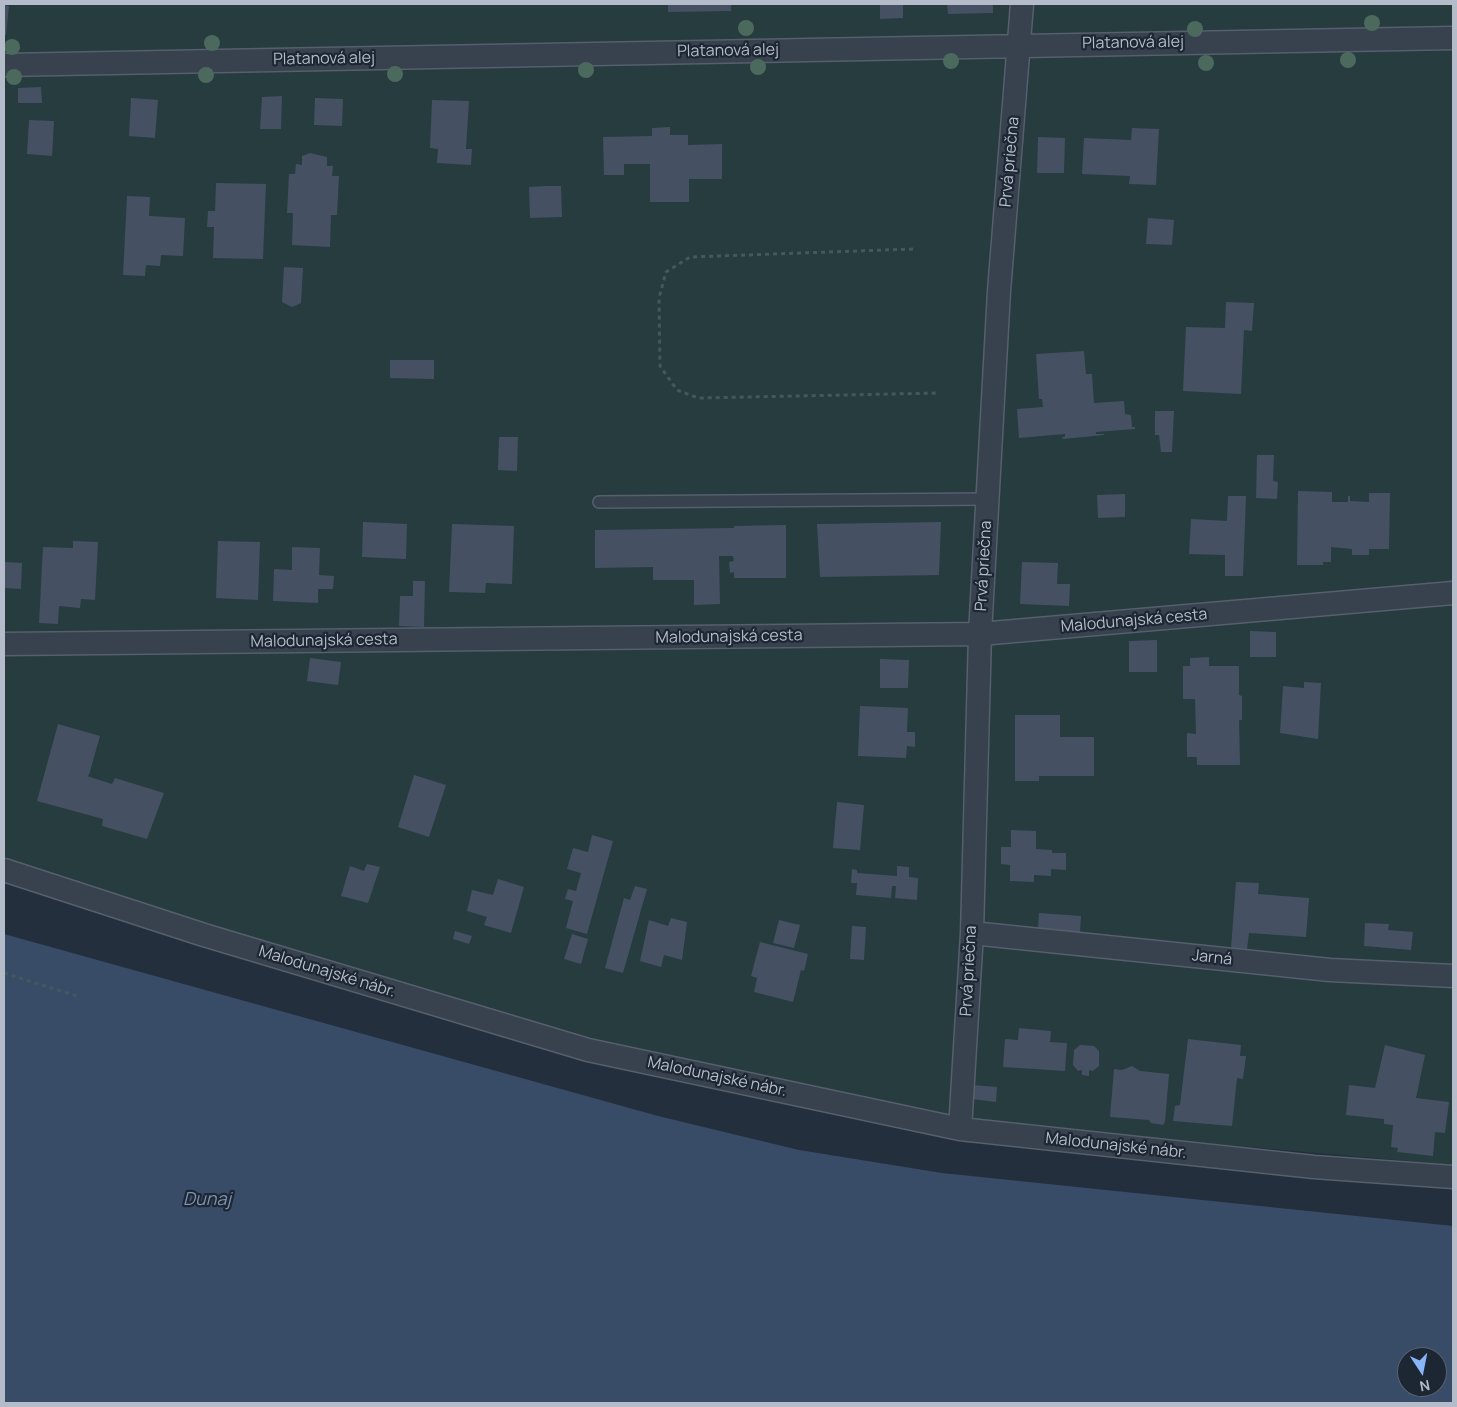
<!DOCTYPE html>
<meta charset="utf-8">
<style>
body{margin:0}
#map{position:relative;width:1457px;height:1407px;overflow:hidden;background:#242f3e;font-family:Manrope,sans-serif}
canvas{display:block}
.frame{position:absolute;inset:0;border:5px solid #b4bcc9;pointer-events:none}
.north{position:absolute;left:1397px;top:1347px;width:50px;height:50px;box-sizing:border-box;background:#1d2633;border:1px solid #59626f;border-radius:50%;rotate:169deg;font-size:14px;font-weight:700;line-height:20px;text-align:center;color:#b4bcc9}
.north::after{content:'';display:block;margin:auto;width:18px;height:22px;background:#8ab4f8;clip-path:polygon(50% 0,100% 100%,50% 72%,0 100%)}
</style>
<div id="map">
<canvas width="1457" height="1407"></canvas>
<div class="frame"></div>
<div class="north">N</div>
</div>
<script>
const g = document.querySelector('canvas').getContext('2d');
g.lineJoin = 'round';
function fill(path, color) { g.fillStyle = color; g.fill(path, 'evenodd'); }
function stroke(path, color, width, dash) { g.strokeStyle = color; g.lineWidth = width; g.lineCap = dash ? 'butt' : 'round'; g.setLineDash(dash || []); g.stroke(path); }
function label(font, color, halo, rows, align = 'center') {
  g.font = font + ' Manrope,sans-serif'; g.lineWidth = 4.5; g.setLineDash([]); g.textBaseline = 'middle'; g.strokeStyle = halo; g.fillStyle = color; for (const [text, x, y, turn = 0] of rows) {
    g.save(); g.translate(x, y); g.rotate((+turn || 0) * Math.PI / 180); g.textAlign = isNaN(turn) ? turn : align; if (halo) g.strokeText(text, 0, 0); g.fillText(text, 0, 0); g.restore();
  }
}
fill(new Path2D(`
 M4 4H1453V1165L1079 1132 959 1118 667 1060 207 927 4 859Z`), '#263c3f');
fill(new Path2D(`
 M4 934 658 1116 799 1150 942 1173 1453 1226V1403H4ZM1407 1357H1437V1387H1407Z`), '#394c67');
fill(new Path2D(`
 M668 4H731V11L668 12Z
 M880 4H903V18L880 19Z
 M947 4H993V13L948 14Z
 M4 5 9 6 6 35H4Z
 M41 87 42 103H18V88Z
 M282 96 281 129H260L262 97Z
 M131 98 158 100 155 138 129 136Z
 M315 98 343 99 342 126 314 125Z
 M432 100 469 101 466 149H472L471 165 437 163 438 149 430 148Z
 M29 120 54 121 52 156 27 154Z
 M670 127V135H688V145L722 144V179H689V202H650V164H624V175H604L603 137 652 136V128Z
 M1132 128 1159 129 1156 185 1129 184 1130 176 1082 174 1084 138 1131 140Z
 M1038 137 1065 138 1064 173H1037Z
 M310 153 327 157V166H333L332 176H339L337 215H331L330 247 292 245 293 213H287L289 174H295L296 164 302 165V156Z
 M216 183 266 184 263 259 213 258 214 227H207L208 211H215Z
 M546 186H561L562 217 530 218 529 187Z
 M127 196 150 197 149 216 185 218 183 256 161 255 160 266 146 265 145 276 123 275Z
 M1148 218 1174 220 1172 245 1146 244Z
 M284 267 303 268 301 303 292 307 282 302Z
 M1226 302 1254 303 1252 331 1244 330 1241 394 1183 391 1186 327 1225 328Z
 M1084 351 1086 374H1092L1094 403 1124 401 1125 414 1131 415 1132 427H1135V429L1096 432V434H1104V435L1063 439 1062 437H1065V434L1019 438 1017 409 1043 407 1042 399H1039L1036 354Z
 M390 360H434V379L390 378Z
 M1155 411H1174L1172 452H1161L1159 435H1155Z
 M499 437H518L517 471 498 470Z
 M1257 455H1274L1273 481 1278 482 1277 499 1256 498Z
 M1298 491 1332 492V502H1348V496H1350V501L1369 502V493H1390L1389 549H1369V555H1352V549L1331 547V562H1323V565H1297Z
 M1125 494V517L1098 518 1097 495Z
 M1228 496H1246L1243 576H1225V555L1189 554 1191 519 1227 521Z
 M363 522 407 524 406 559 362 557Z
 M941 522 939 575 820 577 817 524Z
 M452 524 514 526 512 584 486 583 485 593 449 592Z
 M786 525V578H734V572L730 573 729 562 734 561 733 556H719L720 604 694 605V580H653V567L595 568V530L734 528V526Z
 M73 541 98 542 95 600 81 599 80 608 59 606 58 624 39 623 43 547 73 548Z
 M218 541 260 542 258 600 216 598Z
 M292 547 320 548 319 575 334 576 333 589H318V603L273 601 274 569 292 570Z
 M4 562 22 563 21 589 4 588Z
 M1022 562 1058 563 1057 584H1070L1069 606 1020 604Z
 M413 581H425L424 627 399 626 400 596H413Z
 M1250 631 1276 632V657H1250Z
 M1157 640V672H1129V641Z
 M1209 657V666H1239V695L1242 696V720H1239L1240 765H1197V757H1187V733L1196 734 1195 699H1183V666H1190V658Z
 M310 658 341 662 338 685 307 681Z
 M880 659 909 660 908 688H880Z
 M1304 682 1321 683 1318 739 1280 733 1283 686 1304 688Z
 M860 706 908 708 907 732H915V747L907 746 906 758 858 756Z
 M1015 715H1060V737H1094V776H1039V781H1015Z
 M58 724 100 736 89 775 87 776 112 784 115 778 164 793 147 839 102 826 103 819 37 801Z
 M414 775 446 785 429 837 398 827Z
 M837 802 864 805 860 850 833 848Z
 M1011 830 1036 831V849L1052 850V853H1066V870L1051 869V876L1034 875V882L1010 881V865L1001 864V847H1011Z
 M592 835 613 841 587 934 566 928 573 901 565 899 568 889 576 891 581 873 567 869 573 848 588 852Z
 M367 864 380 867 368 903 341 896 350 866 364 871Z
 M897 866 909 867V877L918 878 917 900 895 898 896 886H892L891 898 856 895 857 883H851L852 869 857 870V873L897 876Z
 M498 879 524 887 511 933 484 925 487 917 467 911 472 890 493 895Z
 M1236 882 1259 883 1258 894 1309 898 1306 937 1249 933 1247 949 1231 948Z
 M635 886 647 889 623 973 605 968 624 898 630 900Z
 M1039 913 1081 916 1080 932 1038 929Z
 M671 918 687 922 682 960 664 955 661 967 640 961 649 920 668 926Z
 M779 920 800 925 794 948 773 943Z
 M1365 923 1389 924 1388 930 1413 932 1411 950 1364 946Z
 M852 926 866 927 864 960 850 959Z
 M455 931 472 936 469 944 453 939Z
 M572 934 588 939 581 964 564 959Z
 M760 942 808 954 804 971 801 970 793 1002 754 992 757 978 751 976Z
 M1019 1028 1051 1031 1050 1042 1067 1043 1065 1071 1003 1067 1005 1039 1018 1040Z
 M1188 1039 1241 1045 1240 1056H1246L1243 1079 1237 1078 1232 1126 1173 1121 1175 1106 1180 1105Z
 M1080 1045 1094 1046 1099 1051V1066L1093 1071 1089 1070V1076L1082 1075V1070L1078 1071 1073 1065 1074 1050Z
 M1385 1045 1425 1055 1416 1098 1449 1102 1445 1133 1435 1132 1433 1156 1397 1152 1398 1148 1391 1147 1393 1125 1384 1124V1119L1346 1115 1349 1085 1375 1088Z
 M1132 1066 1140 1071 1169 1074 1165 1122 1163 1125 1151 1123 1149 1120 1110 1117 1114 1069 1122 1070Z
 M972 1085 997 1087 996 1102 971 1099Z`), '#455162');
const service = new Path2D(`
 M599 502 987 499`);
const minor = new Path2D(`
 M4 65 1453 38
 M4 644 980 634 1453 593
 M4 870 204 935 588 1050 960 1129 1314 1167 1453 1177
 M972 933 1330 970 1453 976
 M960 1129 972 933 980 634 999 291 1022 4`);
stroke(service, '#565f6c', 14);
stroke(minor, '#565f6c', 25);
stroke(new Path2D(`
 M913 249 690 257 666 272 659 298 660 366 677 390 698 398 939 393
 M4 973 80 997`), '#44595c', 3, [4, 4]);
stroke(service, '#38414e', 11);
stroke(minor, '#38414e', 22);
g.fillStyle = '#4b6a5d';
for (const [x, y] of [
 [1372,23],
 [746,28],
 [1195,29],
 [212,43],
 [12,47],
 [1348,60],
 [951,61],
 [1206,63],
 [758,67],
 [586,70],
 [395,74],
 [206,75],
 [14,77]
]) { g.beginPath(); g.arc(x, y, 8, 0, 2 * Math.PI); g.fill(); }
label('16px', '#b4bcc9', '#1d2633', [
 ["Platanová alej",1133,43,-1],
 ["Platanová alej",728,51,-1],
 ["Platanová alej",324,59,-1],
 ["Prvá priečna",1010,162,-85],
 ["Prvá priečna",984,566,-87],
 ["Malodunajská cesta",1134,621,-5],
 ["Malodunajská cesta",729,637,-1],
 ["Malodunajská cesta",324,641,-1],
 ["Jarná",1212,958,6],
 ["Prvá priečna",969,971,-87],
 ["Malodunajské nábr.",327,972,17],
 ["Malodunajské nábr.",717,1077,12],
 ["Malodunajské nábr.",1116,1146,6]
]);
label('italic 18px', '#7c92b1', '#1d2633', [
 ["Dunaj",207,1200]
]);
</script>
